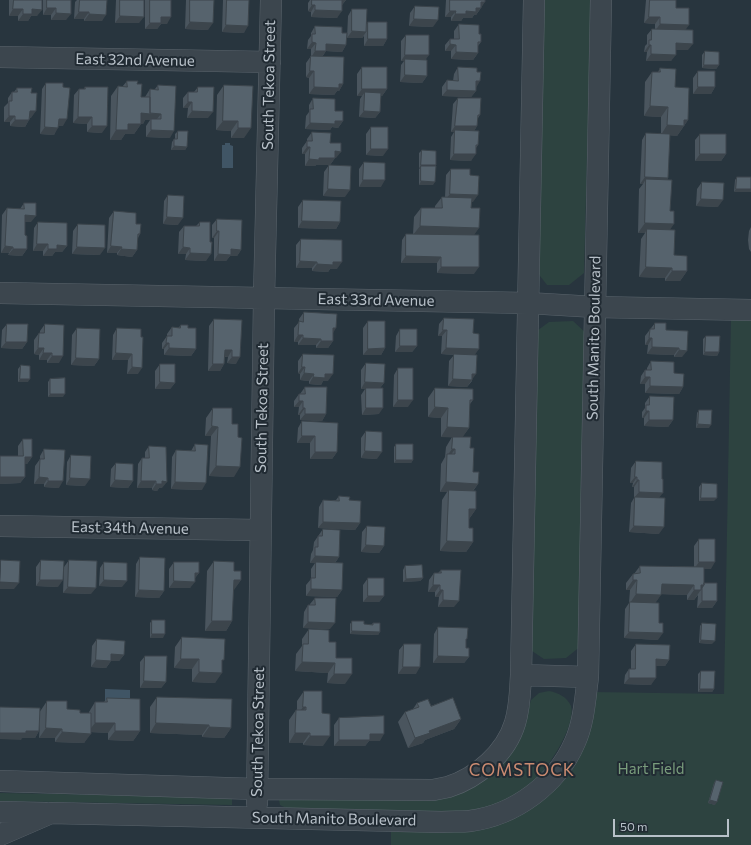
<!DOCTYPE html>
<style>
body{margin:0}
#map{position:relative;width:751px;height:845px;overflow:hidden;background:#28353e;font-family:Commissioner,sans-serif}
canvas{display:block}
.scale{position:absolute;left:613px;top:819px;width:116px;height:18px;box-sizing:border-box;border:2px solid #b8c1c9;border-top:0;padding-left:5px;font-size:12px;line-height:14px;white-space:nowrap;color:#b8c1c9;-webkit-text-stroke:3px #212b33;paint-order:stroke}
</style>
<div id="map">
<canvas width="751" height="845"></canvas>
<div class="scale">50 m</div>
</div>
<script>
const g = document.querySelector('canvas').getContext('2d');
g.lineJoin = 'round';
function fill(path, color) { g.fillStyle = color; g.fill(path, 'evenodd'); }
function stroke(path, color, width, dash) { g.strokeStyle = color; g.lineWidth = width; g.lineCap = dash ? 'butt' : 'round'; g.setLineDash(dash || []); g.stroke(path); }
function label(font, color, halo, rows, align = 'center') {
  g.font = font + ' Commissioner,sans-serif'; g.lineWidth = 4; g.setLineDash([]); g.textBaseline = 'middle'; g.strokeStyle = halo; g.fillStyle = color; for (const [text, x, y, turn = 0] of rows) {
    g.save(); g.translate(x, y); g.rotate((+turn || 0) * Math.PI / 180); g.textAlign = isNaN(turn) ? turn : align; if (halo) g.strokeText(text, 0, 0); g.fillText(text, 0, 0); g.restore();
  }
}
fill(new Path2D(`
 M544 0H591L584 273 569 285H547L537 272Z
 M731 317 751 318V845H391V828L532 804 592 692 724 694Z
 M573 321 586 333 581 646 566 658 544 659 529 649 534 333 549 322Z
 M549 691C559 693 567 697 571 706 576 723 553 760 542 772 537 778 530 784 524 789 510 799 493 806 477 810 468 812 458 812 449 812L286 808 280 805 279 800 281 797H439L525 720 531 700 539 693Z
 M0 793 232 797V805L0 801Z`), '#2d4340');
fill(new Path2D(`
 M225 143H230V145L233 146V168H222V145H225Z
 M105 689 130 690V703H105Z`), '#405565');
const minor = new Path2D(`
 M0 57 270 62
 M0 293 528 303 595 307 751 310
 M0 526 260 530
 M521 675 588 677
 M0 781 257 789 433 790C438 789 443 788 448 787 477 778 506 753 515 723 520 707 520 691 521 675L534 0
 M257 803 264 298 271 0
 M0 812 45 813
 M0 835 51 813 442 822C451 821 461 822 470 821 515 815 557 784 575 742 584 722 585 699 588 677L601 0`);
stroke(minor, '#5a646c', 22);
stroke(minor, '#3c464e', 21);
fill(new Path2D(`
 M9 0H42L37 16H31L28 21H18V16H9Z
 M43 0H71L66 20H51V15H43Z
 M77 0H107L102 21H84V19H74L75 2Z
 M116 0H144L139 23H115Z
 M145 0H171L167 24H161L157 29H145Z
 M186 0H214L208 30 185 29Z
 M223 0H249L244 33 222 32Z
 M310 0H346L342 5 337 18 311 17V12L308 11V3Z
 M446 0H485L481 8 476 15H474L472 18H463L461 21H451V17H445Z
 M646 0H676V8L685 30 688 50H676L671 61H646L647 52H644L645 46 647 44V35L652 29H655V24L644 23Z
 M415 6 433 27 409 26 410 13Z
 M352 9 367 24 368 22 387 39 383 46H364V36L362 38H347L348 16Z
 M459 24 479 34 481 42 478 46V53L473 60 451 59V51H445V45L450 39H454V31Z
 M315 26 342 33 346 45 342 52 326 51 322 57 343 84 339 91H337L334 95 309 94V78L306 77V63L311 56V49H307L308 40 311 36V33Z
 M406 35 426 59 427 76 422 83 400 82 401 65 404 61H401V41Z
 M705 51 719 65 716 69 702 68V55Z
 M362 67 387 89 382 96H381L380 112 375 118 359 117 360 99 362 96H357V74Z
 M458 67 477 72 476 91 471 97 442 96V87L447 80 453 81 454 74Z
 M660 68 675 87 688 120 677 136 670 135 668 178 667 180 670 230 674 255 687 271 680 281H665V278L639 277 641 239 645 233H638L639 189 643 184H640L642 140 646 133 661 134V117L644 116 645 82 652 72H658Z
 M698 71 715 87 711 94H693V78Z
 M127 81 137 84 141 97H145L150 89H155L158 85 170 138 146 137V126L150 120H145L143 124H141L134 134H125L121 140H110L111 96 118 86 122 87Z
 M46 83 63 87V126H58L54 135 40 134 42 89Z
 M224 85 253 86 244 138H231V131L216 130 217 95Z
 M85 87 102 133 87 132V124L73 123 74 95 79 89H84Z
 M198 87 208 118H187L188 108H183V98L188 92H194Z
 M17 88 31 93V118H30L25 127 10 126V122H4V107L8 103V98L12 92H14Z
 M313 98 335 111 343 121 338 128 332 127 330 130 305 129 306 116 309 112V105Z
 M458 98 480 115 478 118 477 126 474 131 478 145 476 148 471 161 450 160 451 137 454 132H451L453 104Z
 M371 127 383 156 366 155V134Z
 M178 131 187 147 185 150H171L172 142 174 139H175V134Z
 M312 132 330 143 336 158H335L330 165H316L315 166H305V154H302V148L307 141V139Z
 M700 134 726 154 721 161H695V140Z
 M422 150 436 165 435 166 433 185H419V169L420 168H419V153Z
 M364 162 381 187H359V169Z
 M329 165 345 197 323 196 324 172Z
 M451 169 470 175 473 202H471V208L474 235V274L437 273V263H401L402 240 406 234H413L414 217 421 208H435V206L442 197H445L446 175Z
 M737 177H751L734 192 735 180Z
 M702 182 718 207 696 206 697 189Z
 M168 195 178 225 163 224 164 201Z
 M303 200 340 222 336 229 298 228V207Z
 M24 203 31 222H25V235L27 249 22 256 8 255 9 253H1L2 215 7 208 20 209Z
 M114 211 136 224 140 234 138 238 137 250 132 257 117 255V253H107L109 218Z
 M217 219 241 250 237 256H230L226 261H214V238H212V225Z
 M38 222 67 246 62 252H55L52 256H43V251H33L34 228Z
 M200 222 210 242 206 261 185 260 186 254H178L179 232 184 226H196Z
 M78 224 100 255 72 254 73 231Z
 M751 227V252L749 249 748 240 749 231Z
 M301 239 337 269H330L328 272 312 271V268H296V245Z
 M304 312 333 333V341L328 348H316V345H298V342H294V328L299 322V319Z
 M444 318 473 333 474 355 472 381 467 387 448 386 449 361 454 355 441 354 442 336H438L439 324Z
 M214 319 242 320 236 364 227 363 228 357H225L224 364 220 371H208L209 326Z
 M368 321 385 348 381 355H363V328Z
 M655 323 666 330 688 331 682 357H674V355L647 354 648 345H645V336Z
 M7 324 27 342 22 349 1 348 2 330Z
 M45 324 59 363H47V360H39V355L34 354V340L39 333H40V331Z
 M181 325 188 328 196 349 191 356 164 355V349H162V343L167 336V334L172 327 178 328Z
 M77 328 99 359 94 366 71 365 72 335Z
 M117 328 141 329 138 374H127L128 360H112L113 335Z
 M400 329 417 346 412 352H395L396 336Z
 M706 336 719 352 717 356 703 355V339Z
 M303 354 328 381H323L321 385 309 384V381L300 380V374L298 373V361Z
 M651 361 674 373 683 387 679 394 645 393V384H640L641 376 645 370H647V368Z
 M366 363 384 383 380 388 379 414 362 415 361 395 365 389H361V370Z
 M160 364 175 383 170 389H155V371Z
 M21 365 28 382H18V369Z
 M398 368 408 407H393L394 375Z
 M50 379 63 397H48V382Z
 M305 387 326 414 322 421 300 420V415H298L299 407H294V401L299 394H300Z
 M435 388 473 400 470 404 469 428 462 437 470 448 473 472 478 484 473 491 476 509 469 519V528L473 542 466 552 440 551 442 500 447 492H440L441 464 445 457 446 447 452 437H441V418L428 417V398Z
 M650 396 673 420 668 427 644 426V418H642V412L645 408V403Z
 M213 408 232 424 234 477 209 476 211 436H205L206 418Z
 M699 410 709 428H696L697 413Z
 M302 421 337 452 332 459H310V443H297L298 428Z
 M366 431 377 459 361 458V438Z
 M23 439 32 457 27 464H25V477L20 483 0 484V456H18V446Z
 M195 444 202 490 171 489 172 457 176 450 191 451Z
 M396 444 413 460 411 463H394V447Z
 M149 446 162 488H159L157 491 152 490V488H137L138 464 142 458H145V452Z
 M44 449 59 488 44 487V484H34L35 466 40 459V456Z
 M71 455 85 486 66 485 67 462Z
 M636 461 659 498V534L629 532 631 503 634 498V487H632L633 483H630L631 468Z
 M116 463 133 481 128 488 110 487 111 469Z
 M702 483 714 501H699V487Z
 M339 496 349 500 360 523 355 530 318 528 319 507 323 500H336Z
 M367 526 384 546 379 553 361 552 362 532Z
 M323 529 339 557 335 563 342 590 337 597 306 596V585L311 579V569L315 563H310L311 554 313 550 314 542Z
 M699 539 711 569H704V583L717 601 712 608H697L698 595 694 600H687V595L661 594 655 603 658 640 624 638 625 609 629 603 630 590H626V583L633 574H634L640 566 694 567V546Z
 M140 557 164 591 159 598 135 597 136 564Z
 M41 560 58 587 36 586V567Z
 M69 560 91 594 63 593 64 567Z
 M214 561 241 580 233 590 232 621 226 631H205L207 571Z
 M104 562 122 587 99 586 100 568Z
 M174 562 199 573 195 578 190 588H169V569Z
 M405 566 423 578 420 581 403 582V570Z
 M441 570 454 607H438L439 597H435V592H428L429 580 434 573H438Z
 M368 578 384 596 379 602H363V585Z
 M315 598 330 629 303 628 304 612 308 605H310V604Z
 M152 620 163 638H150V623Z
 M352 621 364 624 371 625 373 623 380 632 378 635 350 634V624Z
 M702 623 712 644 699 643 700 626Z
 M438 627 466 642V648L469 657 464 663H433L434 634Z
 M309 629 329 642 336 658 345 684 327 683 328 673 295 671 296 654 302 646V639Z
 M182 637 222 663 215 683 192 682V669L174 668 175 647Z
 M97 639 124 655 119 661H111L106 668 91 667 92 646Z
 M404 644 416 674H398L399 650Z
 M636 644 669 660 665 666H656L651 685 624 684 625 675 629 669H631V651Z
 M145 656 166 682 161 688H140V662Z
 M701 671 714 689 712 692H698V674Z
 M304 691 322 713 323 746 303 745V743H289V720L296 710H297V701Z
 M157 697 231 728 224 738 202 737V735L150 733V707Z
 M107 698 140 731 133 741 108 740V733L91 732 84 743 55 742V738H39L40 723 39 731 35 738H22L21 740 47 701 67 709 80 713H89V712L95 702H104Z
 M417 703 461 719 454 729 425 740 423 743 408 748 398 722 405 712 413 709Z
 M339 718 380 741H369L365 746H334V725Z
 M716 780 715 805 708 803 714 783Z`), '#4a555e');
fill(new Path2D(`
 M342 0H346L341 6Z
 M481 2H485L476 15H474L472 18H463L461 21H451L455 14Z
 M312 5H315L311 12 308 11Z
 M47 8H56L51 15H43Z
 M13 9H23L18 16H9Z
 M32 9 42 10 37 16H31L28 21H18L23 14Z
 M315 10 342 11 337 18 311 17Z
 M450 11H456L451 17H445Z
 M79 12H89L84 19H74Z
 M56 13 71 14 66 20H51Z
 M89 14 106 15 102 21H84Z
 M120 16 144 17 139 23H115Z
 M161 17H171L167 24H161L157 29H145L150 23Z
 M649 17H660L655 24 644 23Z
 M414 19 438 20 433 27 409 26Z
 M190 22 213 23 208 30 185 29Z
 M660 24 689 25 684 32 655 31Z
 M226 25 248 26 244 33 222 32Z
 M352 31 366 32 362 38H347Z
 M368 39H387L383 46H364Z
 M312 42 316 43 311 49H307Z
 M676 43 693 44 688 50H671Z
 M326 44 346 45 342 52 326 51 321 58H311L315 51Z
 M450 44 456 45 451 51H445Z
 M649 45H651L647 52H644Z
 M456 52 478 53 473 60 451 59Z
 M651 54 676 55 671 61H646Z
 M405 55H429L424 62 405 59 404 61H401Z
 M704 65H719L716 69 702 68Z
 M310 71H314L309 78 306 77Z
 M405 75 427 76 422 83 400 82Z
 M476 81H480L476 88Z
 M339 84H343L339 91H337L334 95 309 94 314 87Z
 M698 87H715L711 94H693Z
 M362 89H387L382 96H364L365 92 362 96H357Z
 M447 90 476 91 471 97 442 96Z
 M188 102H192L188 108H183Z
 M650 106 668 107 661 117 644 116Z
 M30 111H36L31 118H25Z
 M192 111 213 112 208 118H187Z
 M364 111 380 112 375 118 359 117Z
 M141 113H149L161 114 156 120 151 119 150 120H145L143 124 134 123Z
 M9 116H15L10 122H4Z
 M78 117H92L87 124 73 123Z
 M59 119H67L63 126H54Z
 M15 120H29L25 127 10 126Z
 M684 120H688L677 136 661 135 667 125Z
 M223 121H238L231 131 216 130Z
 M335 121H343L338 128 332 127 330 130 305 129 310 123Z
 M128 124H141L134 134H125L121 140H110L116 130Z
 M92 126H107L102 133 87 132Z
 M455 126H477L473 133 455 130 454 132H451Z
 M45 127 58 128 54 135 40 134Z
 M238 128H251L244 138H231Z
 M151 130 174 131 170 138 146 137Z
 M174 146 187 147 185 150H171Z
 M307 147H310L305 154H302Z
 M371 149H388L383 156 366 155Z
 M335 151 341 152 336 158H330Z
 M454 154H476L471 161 450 160Z
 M700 154H726L721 161H695Z
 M319 158H335L330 165H316L315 166H305L309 159Z
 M421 165H436L434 168 421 166 420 168H419Z
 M645 177 668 178 664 185 646 179 643 184H640Z
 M363 180H385L381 187H359Z
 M421 181 435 182 433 185H419Z
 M328 189 350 190 345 197 323 196Z
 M736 189H751V192H734Z
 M450 194 478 195 473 202 445 200Z
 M701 199 723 200 718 207 696 206Z
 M25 215 36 216 31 222H21Z
 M167 217 183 218 178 225 163 224Z
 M302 221 340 222 336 229 298 228Z
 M645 223 674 224 667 234 647 229 645 233H638Z
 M420 226 479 228 472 238 413 235Z
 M217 231H219L214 238H212Z
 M37 244H48L43 251H33Z
 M57 245 67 246 62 252H55L52 256H43L48 249Z
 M5 246 13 247 9 253H1Z
 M111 246 122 247 117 253H107Z
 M77 247 105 248 100 255 72 254Z
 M183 247 190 248 186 254H178Z
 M13 249H27L22 256 8 255Z
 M121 249 137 250 132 257 117 255Z
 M231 249 241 250 237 256H230L226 261H214L218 254Z
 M190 253 211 254 206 261 185 260Z
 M406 256 441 257 437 263H401Z
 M300 261 317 262 312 268H296Z
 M333 262H342L337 269H330L328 272 312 271 317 264Z
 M441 267H479L474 274 437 273Z
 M646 267 672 268 665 278 639 277Z
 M672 271H687L680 281H665Z
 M333 328H336L332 335Z
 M443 330H447L442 336H438Z
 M298 335H303L298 342H294Z
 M303 338 321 339 316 345H298Z
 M649 338H652L648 345H645Z
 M321 341H333L328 348H316Z
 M6 342H27L22 349 1 348Z
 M166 343H169L164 349H162Z
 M400 346H417L412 352H395Z
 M652 347 679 348 674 355 647 354Z
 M38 348H44L39 355 34 354Z
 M169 348 196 349 191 356 164 355Z
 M385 348 381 355H363L368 349Z
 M446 348 479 349 474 356 441 354Z
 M225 350H232L228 357 220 356Z
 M679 350 687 351 682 357H674Z
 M705 352H719L717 356 703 355Z
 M43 353H52L47 360H39Z
 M116 353 132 354 128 360H112Z
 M52 356H63L59 363H47Z
 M232 357H240L236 364 227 363Z
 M76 358 99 359 94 366 71 365Z
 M213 364H224L220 371H208Z
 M132 367 142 368 138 374H127Z
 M302 367H305L300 374 298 373Z
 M304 373 314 374 309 381 300 380Z
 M325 374H333L328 381H323L321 385 309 384 313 377Z
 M472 374H476L467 387 448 386 453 379Z
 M645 377H650L645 384H640Z
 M20 379H30L28 382H18Z
 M160 382 175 383 170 389H155Z
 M365 382 384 383 379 389H361Z
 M650 386 683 387 679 394 645 393Z
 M50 394H65L63 397H48Z
 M398 400H413L408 407H393Z
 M299 401H303L299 407H294Z
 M435 407 448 408 441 418 428 417Z
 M303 408H305L300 415H298Z
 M366 408H383L379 414 362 415Z
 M646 411H649L644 418H642Z
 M305 414H326L322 421 300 420Z
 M649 420H673L668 427 644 426Z
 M698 424 711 425 709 428H696Z
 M212 426 218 427 211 436H205Z
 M447 427 469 428 462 438 441 437Z
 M302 436H315L310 443H297Z
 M452 449H455L448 459 447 456Z
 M365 451 382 452 377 459 361 458Z
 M315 452H337L332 459H310Z
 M25 457H32L27 464H20Z
 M396 460H413L411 463H394Z
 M216 466 240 467 234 477 209 476Z
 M0 477H25L20 483 0 484Z
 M39 477 48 478 44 484H34Z
 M635 477H637L633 483H630Z
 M70 478 90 479 85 486 66 485Z
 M115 480 133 481 128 488 110 487Z
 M637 480H639L634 487H632Z
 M48 481H63L59 488 44 487Z
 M141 481H156L152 488H137Z
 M162 481 167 482 162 488H159L157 491 152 490 156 484Z
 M175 482 206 483 202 490 171 489Z
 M446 482 478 484 471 493 449 490 447 492H440Z
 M639 492 663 493 658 499 635 497 634 498Z
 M701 498H717L714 501H699Z
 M469 509H476L469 519Z
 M323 522 360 523 355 530 318 528Z
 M634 526 664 527 659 534 629 532Z
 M447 541 473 542 466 552 440 551Z
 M366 545 384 546 379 553 361 552Z
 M315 556 339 557 334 564 310 563Z
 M699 562H715L711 569H694Z
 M195 573H199L194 579Z
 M423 578 420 581 403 582 406 579Z
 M40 580H63L58 587 36 586Z
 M104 580 127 581 122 587 99 586Z
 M234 580H241L234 590H227Z
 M633 580H637L630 590H626Z
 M174 581 195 582 190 588H169Z
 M0 582 19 583 14 589H0Z
 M662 584 694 585 687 595 655 594Z
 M433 585H440L435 592H428Z
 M701 585H704L694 600H687L694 590Z
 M68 587 96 588 91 594 63 593Z
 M311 589 342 590 337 597 306 596Z
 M139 590 164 591 159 598 135 597Z
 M440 590H443L439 597H435Z
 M636 594 661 595 654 605 630 603Z
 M368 596H384L379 602H363Z
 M443 600 459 601 454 607H438Z
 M702 601H717L712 608H697Z
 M212 621H232L226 631H205Z
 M308 622 335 623 330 629 303 628Z
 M352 631 380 632 378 635 350 634Z
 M629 632 663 633 658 640 624 638Z
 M152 634H165L163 638H150Z
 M701 640 715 641 712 644 699 643Z
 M111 654 124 655 119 661H106Z
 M438 656 469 657 464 663H433Z
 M181 659H199L192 669 174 668Z
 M656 659 669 660 665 666H652Z
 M96 660 111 661 106 668 91 667Z
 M302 662 335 663 328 673 295 671Z
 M403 667H420L416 674H398Z
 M199 672 222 673 215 683 192 682Z
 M334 674H352L345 684 327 683Z
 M629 678H656L651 685 624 684Z
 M144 681 166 682 161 688H140Z
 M700 689H714L712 692H698Z
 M303 707H306L299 717H296Z
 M461 719 454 729 425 740 423 743 408 748 415 738 429 731Z
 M95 723H115L108 733 88 732Z
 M156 723 209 725 202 735 150 733Z
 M209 727 231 728 224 738 202 737Z
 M46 728 62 729 55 738H39Z
 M26 731H39L35 738H22L21 740 0 739V733Z
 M115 731H140L133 741 108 740Z
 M62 732 91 734 84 743 55 742Z
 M295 733H310L303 743H289Z
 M370 734H384L380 741H369L365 746H334L339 740Z
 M310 736H330L323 746 303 745Z
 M710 800 717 802 715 805 708 803Z`), '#3c454c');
const building = new Path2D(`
 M14 0H42V10L32 9V14H23V9H13Z
 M47 0H71V14L56 13V8H47Z
 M80 0H107L106 15 89 14V12H79Z
 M120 0H144V17L120 16Z
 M150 0H171V17H161V23H150Z
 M190 0H214L213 23 190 22Z
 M227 0H249L248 26 226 25Z
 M312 0H342V11L315 10V5H312Z
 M450 0H485V2H481V8H476V12L466 11V14H455L456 11H450Z
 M650 0H676V8H689V25L660 24V17H649Z
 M415 6 439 7 438 20 414 19Z
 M352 9H367L366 32 352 31Z
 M368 22H387V39H368Z
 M459 24 479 25V34H481V42H478V53L456 52V45L450 44V39H459Z
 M315 26 342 27V33H347L346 45 326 44V51H315L316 43 312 42V34H315Z
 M652 29 693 30V44L676 43V55L651 54V45H649V40H651Z
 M406 35H429V55H405Z
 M705 51 719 52V65H704Z
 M311 56 344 57 343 84H339V88L314 87V71H310Z
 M405 59 427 60V76L405 75Z
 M362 67H387V89H362Z
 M458 67 477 68V72H481L480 81H476V91L447 90V80L458 81Z
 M660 68 676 69 675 87 689 88 688 120H684V126L667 125 668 107 650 106 652 72H660Z
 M698 71H715V87H698Z
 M127 81H138L137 84H142L141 97H150V114L141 113V124H128V130H116L118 86 127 87Z
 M46 83H63V87L70 88 67 119H59L58 128 45 127Z
 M158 85 176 86 174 131 151 130V119H161V114L150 113V89L158 90Z
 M224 85 253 86 251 128H238V121H223Z
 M85 87H108L107 126H92V117H78L79 89H85Z
 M198 87H214L213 112 192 111V102H188V92H197Z
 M17 88H32L31 93H37L36 111H30L29 120H15V116H9V101H12V92H17Z
 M365 92 381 93 380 112 364 111Z
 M313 98 335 99V111H343V121H335V124L310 123V109H313Z
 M458 98H481L480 115H478L477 126H455Z
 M371 127H388V149H371Z
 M455 130 479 131 478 145H476V154H454Z
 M178 131H188L187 147 174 146V139H177Z
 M312 132 331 133 330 143H341V152L335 151V158H319V160L309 159 310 147H307V141H312Z
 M646 133 670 134 668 178 645 177Z
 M700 134H726V154H700Z
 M422 150 436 151V165H421Z
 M364 162 385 163V180H363Z
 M329 165 351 166 350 190 328 189Z
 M421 166H436L435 182 421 181Z
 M451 169H470V175L479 176 478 195 450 194Z
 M737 177H751V189H736Z
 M646 179 672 180 670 211H674V224L645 223Z
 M702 182 724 183 723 200 701 199Z
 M168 195 184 196 183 218 167 217Z
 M442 197 472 198 471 208H480L479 228 420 226 421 208H442Z
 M303 200 341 201 340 222 302 221Z
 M24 203H36V216L25 215V235L27 236V249H13V247L5 246 7 208 24 209Z
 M114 211 136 213V224H141L140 234H138L137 250 121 249 122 247 111 246Z
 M217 219 242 220 241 250 231 249V255L218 254 219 231H217Z
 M38 222 67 223V246L57 245V249H48V244H37Z
 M200 222H210V242H212L211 254 190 253V248L183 247 184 226H199Z
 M78 224 105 225V248L77 247Z
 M647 229 675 230 674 255 687 256V271H672V268L646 267Z
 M406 234 479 235V267H441V257L406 256Z
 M301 239 342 240V262H333V265L317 264V262L300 261Z
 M304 312 337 314 336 328H333V341H321V339L303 338V335H298L299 321 303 322Z
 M444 318 474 319 473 333 479 334V349L446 348 447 330H443Z
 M214 319 242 320 240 357H232V350H225L224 364H213Z
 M368 321H385V348L368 349Z
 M655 323H666V330L688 331 687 351 679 350V348L652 347V338H649L650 329H654Z
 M7 324H28L27 342H6Z
 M45 324 64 325 63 356H52V353H43L44 348H38L39 333H44Z
 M181 325H188V328H196V349L169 348V343H166L167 336H172V327L180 328Z
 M77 328 100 329 99 359 76 358Z
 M117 328 141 329V337H143L142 368 132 367V354L116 353Z
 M400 329H417V346H400Z
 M706 336H720L719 352H705Z
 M303 354 334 355 333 374H325V378L313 377 314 374 304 373 305 367H302Z
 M454 354 477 355 476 374H472V380L453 379Z
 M651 361 674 362V373L684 374 683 387 650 386V377H645V370H651Z
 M366 363 385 364 384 383 365 382Z
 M160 364H175V383L160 382Z
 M21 365 30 366V379H20Z
 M398 368H413V400H398Z
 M65 378V394H50V379Z
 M305 387H327L326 414H305V408H303V401H299V394H305Z
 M366 388H383V408H366Z
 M435 388 473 389V400H470L469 428 447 427 448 408 435 407Z
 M650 396 674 397 673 420H649V411H646V405H649Z
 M213 408H232V424H238V437L242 438 240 467 216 466 218 427 212 426Z
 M699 410H712L711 425 698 424Z
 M302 421 338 423 337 452H315V436H302Z
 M366 431 382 432V452L365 451Z
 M453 437H471L470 448H474L473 472H479L478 484 446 482 447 454H455V449H452Z
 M23 439H32V457H25V477H0V456H23Z
 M195 444 208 445 206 483 175 482 176 450 195 451Z
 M396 444H413V460H396Z
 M149 446 166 447 167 482 162 481V484H156V481H141L142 458H149Z
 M44 449 65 450 63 481H48V478L39 477 40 459H44Z
 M71 455 91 456 90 479 70 478Z
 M636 461 662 462V479H663V493L639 492V480H637V477H635Z
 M116 463 133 464V481L115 480Z
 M702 483 717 484V498H701Z
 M449 490 476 491V509H469V528H473V542L447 541Z
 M339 496 350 497 349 500 361 501 360 523 323 522V500L339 501Z
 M635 497 665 498 664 527 634 526Z
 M367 526 385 527 384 546 366 545Z
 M323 529 340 530 339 557 315 556V547H318V536H322Z
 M699 539H715V562H699Z
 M140 557 165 558 164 591 139 590Z
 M1 560 20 561 19 583 0 582Z
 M41 560 64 561 63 580H40Z
 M69 560 97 561 96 588 68 587Z
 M214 561 234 562V571H241V580H234L232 621H212Z
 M104 562 127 563V581L104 580Z
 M174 562H199V573H195V582L174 581Z
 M316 562 343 563 342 590 311 589V578H315Z
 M422 565 423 578 406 579 405 566Z
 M640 566 704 567V585H701V590H694V585L662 584 661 595 636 594 637 580H633V574L640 573Z
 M441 570H461L459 601 443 600V590H440V585H433L434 573H441Z
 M368 578H384V596H368Z
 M704 583H717V601H702V588L704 585Z
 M315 598H336L335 623 308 622V605H315Z
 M630 602 659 603V623H663V633L629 632Z
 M152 620H165V634H152Z
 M352 621H364V624L373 625V623H380V632L352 631Z
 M702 623 716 624 715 641 701 640Z
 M438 627 468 628 467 639H466V648H469V657L438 656Z
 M309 629 329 630V642H336V658H352V674H334L335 663 302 662 303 644H308Z
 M182 637 225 639 224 660H222V673L199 672V659H181Z
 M97 639 125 641 124 655 111 654V661L96 660Z
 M404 644H421L420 667H403Z
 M636 644 670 645 669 660 656 659V678H629V669H635Z
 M145 656H167L166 682 144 681Z
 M701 671H715L714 689H700Z
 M304 691H322V713L330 714V736H310V733H295L296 710H306V707H303Z
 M157 697 232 699 231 728 209 727V725L156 723Z
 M107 698 140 699V731H115V723H95V702H107Z
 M453 698 461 719 429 731 430 733 415 738 405 712 419 707 417 703 428 699 431 706Z
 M47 701H67V709L80 710V713H91V734L62 732V729L46 728Z
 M0 707 40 708 39 731H26V733H0Z
 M384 716V734H370V740H339V718Z
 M716 780 723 782 717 802 710 800Z`);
fill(building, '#56636d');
stroke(building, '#3c454c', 1);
label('15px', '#b8c1c9', '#212b33', [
 ["East 32nd Avenue",135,60,1],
 ["South Tekoa Street",269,85,-89],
 ["East 33rd Avenue",376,300,1],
 ["South Manito Boulevard",594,338,-89],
 ["South Tekoa Street",262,408,-89],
 ["East 34th Avenue",130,528,1],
 ["South Tekoa Street",258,732,-89],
 ["South Manito Boulevard",334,819,1]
]);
label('15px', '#799c7c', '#212b33', [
 ["Hart Field",651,769]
]);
g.letterSpacing = '1px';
label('17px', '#cb8b71', '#212b33', [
 ["COMSTOCK",522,770]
]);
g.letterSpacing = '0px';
</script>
